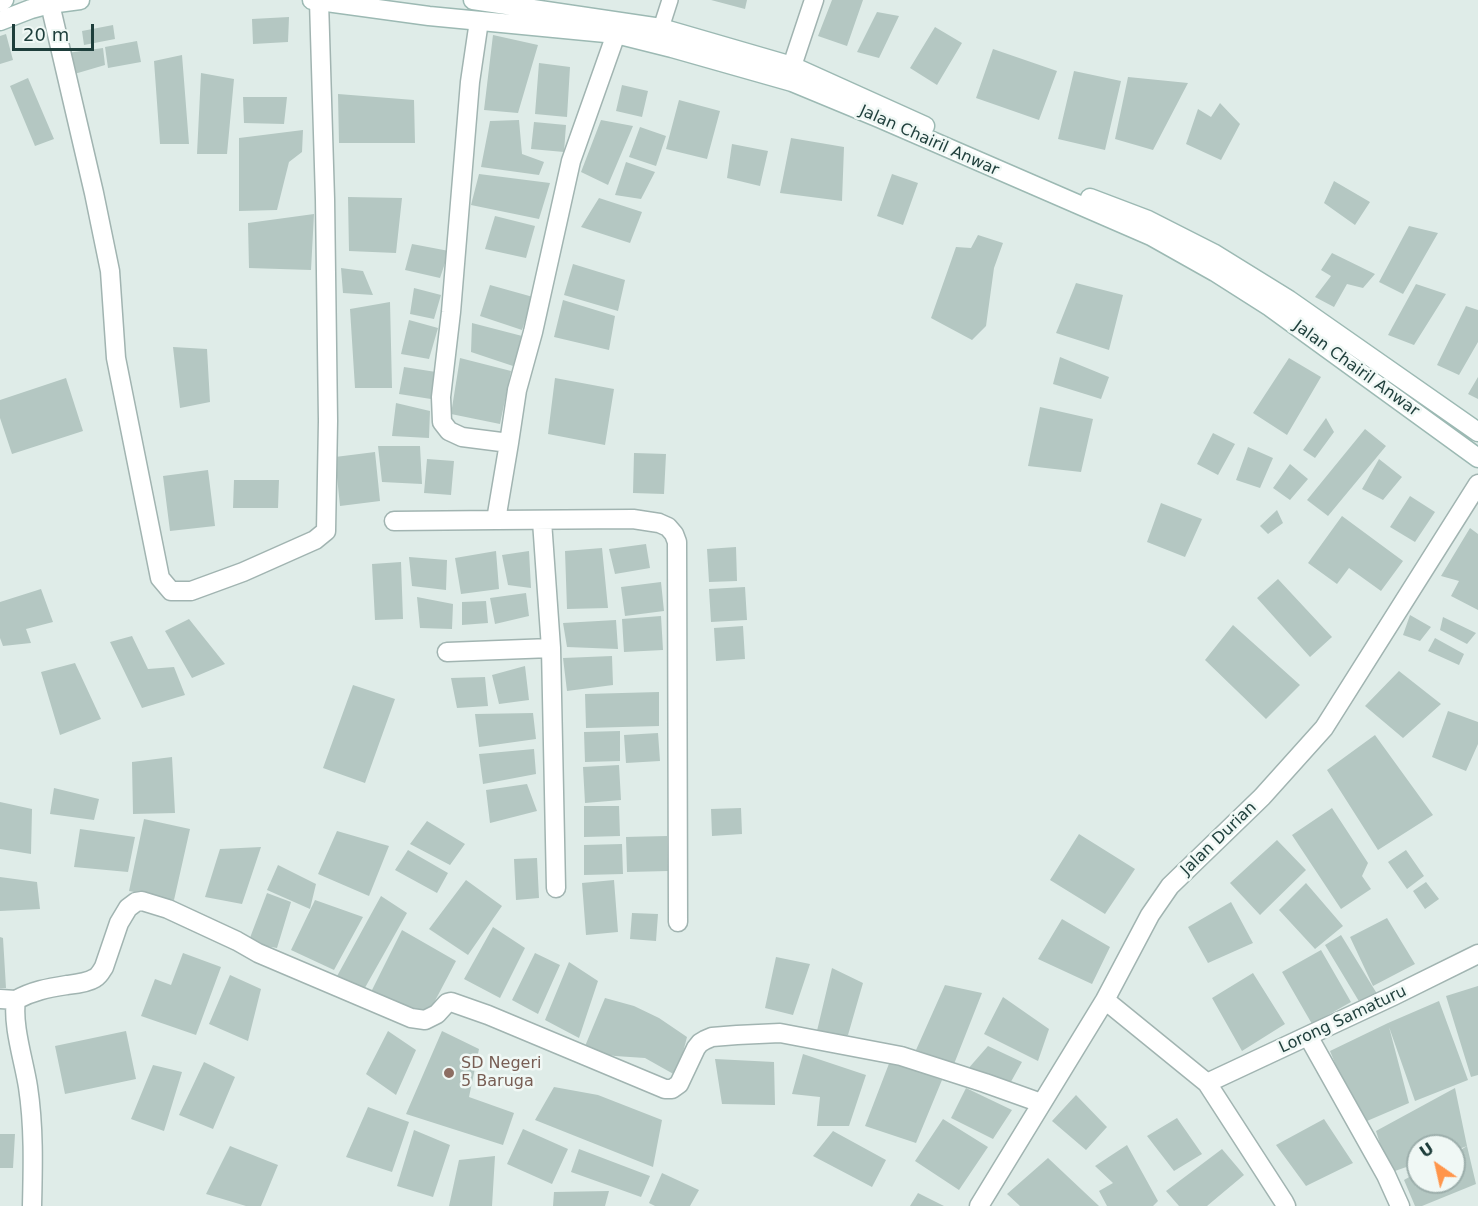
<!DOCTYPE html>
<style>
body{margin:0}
#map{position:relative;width:1478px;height:1206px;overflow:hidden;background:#dfece8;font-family:"DejaVu Sans",sans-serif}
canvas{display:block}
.north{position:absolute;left:1406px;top:1134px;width:60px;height:60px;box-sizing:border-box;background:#f0f8f5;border:2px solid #9caeab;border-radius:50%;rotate:326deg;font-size:16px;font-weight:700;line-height:24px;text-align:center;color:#1e3e3b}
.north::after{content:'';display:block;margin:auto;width:21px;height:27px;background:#ff954a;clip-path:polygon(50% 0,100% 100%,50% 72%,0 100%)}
.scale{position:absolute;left:12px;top:24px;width:82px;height:27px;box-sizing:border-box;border:3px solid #1e3e3b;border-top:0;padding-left:8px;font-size:18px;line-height:21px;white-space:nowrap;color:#1e3e3b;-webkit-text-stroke:4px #f0f8f5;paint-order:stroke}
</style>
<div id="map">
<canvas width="1478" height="1206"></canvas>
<div class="north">U</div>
<div class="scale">20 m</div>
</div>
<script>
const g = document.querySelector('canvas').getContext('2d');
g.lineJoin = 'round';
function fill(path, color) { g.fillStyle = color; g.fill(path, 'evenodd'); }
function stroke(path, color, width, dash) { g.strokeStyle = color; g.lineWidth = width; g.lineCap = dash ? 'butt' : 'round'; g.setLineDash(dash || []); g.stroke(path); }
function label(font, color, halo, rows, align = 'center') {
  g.font = font + ' "DejaVu Sans",sans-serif'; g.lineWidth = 5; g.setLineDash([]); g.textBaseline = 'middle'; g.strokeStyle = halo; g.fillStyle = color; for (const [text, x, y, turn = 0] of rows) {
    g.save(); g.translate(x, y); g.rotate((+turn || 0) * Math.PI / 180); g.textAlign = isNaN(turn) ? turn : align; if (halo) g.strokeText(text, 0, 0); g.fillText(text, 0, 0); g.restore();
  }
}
fill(new Path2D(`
 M711 0H747L745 9Z
 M832 0H863L847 46 818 36Z
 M877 12 899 16 879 58 857 52Z
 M289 17 288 42 253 44 252 19Z
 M113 25 115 39 84 45 82 31Z
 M935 27 962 43 937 85 910 68Z
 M6 34 13 60 0 64V36Z
 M493 35 538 45 518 113 484 110Z
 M137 41 141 62 108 68 105 47Z
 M103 48 105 65 71 75 67 53Z
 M993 49 1057 71 1039 120 976 98Z
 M182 55 189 144H160L154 61Z
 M539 63 570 67 567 117 535 114Z
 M1074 71 1121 81 1105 150 1058 139Z
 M201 73 234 79 227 154H197Z
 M1128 77 1188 83 1153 150 1115 139Z
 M28 78 54 139 35 146 10 86Z
 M622 85 648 91 642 117 616 111Z
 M338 94 414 100 415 143H339Z
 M243 97H287L284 124 244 123Z
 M679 100 720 111 707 159 666 149Z
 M1220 103 1240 124 1221 160 1186 144 1198 109 1211 117Z
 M519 120 522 154 544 162 539 175 481 167 490 121Z
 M601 120 633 126 608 185 581 172Z
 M534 122 566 125 564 152 531 149Z
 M640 127 666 136 656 166 629 157Z
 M303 130 302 152 289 162 277 210 239 211V138Z
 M791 138 844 147 842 201 780 193Z
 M732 144 768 151 760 186 727 178Z
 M626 162 655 172 641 199 615 195Z
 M479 174 550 183 539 219 471 205Z
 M892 174 918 183 903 225 877 216Z
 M1334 181 1370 202 1355 225 1324 203Z
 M348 197 402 198 396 253 349 251Z
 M599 198 642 212 630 243 581 227Z
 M314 214 311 270 249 268 248 223Z
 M495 216 535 226 526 258 485 249Z
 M1409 226 1438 233 1403 294 1379 282Z
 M978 235 1003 243 994 268 986 326 972 340 931 318 956 247 971 248Z
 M412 244 449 251 440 278 405 270Z
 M1332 253 1375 274 1363 288 1347 284 1334 307 1315 297 1331 276 1321 270Z
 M573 264 625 280 618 311 564 295Z
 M341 268 363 271 373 295 343 293Z
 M1076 283 1123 295 1109 350 1056 333Z
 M1416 284 1446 294 1414 345 1388 335Z
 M490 285 533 297 522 330 480 316Z
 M414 288 441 295 434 319 410 314Z
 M563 300 615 316 609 350 554 337Z
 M390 302 392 388H355L350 309Z
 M1466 306 1478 310V342L1459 375 1437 365Z
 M409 320 438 328 429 359 401 354Z
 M472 323 526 337 516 367 471 352Z
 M173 347 207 349 210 402 180 408Z
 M1060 357 1109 377 1101 399 1053 384Z
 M460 358 511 371 500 424 451 414Z
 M1289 358 1321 377 1287 435 1253 413Z
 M404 367 436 372 431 399 399 394Z
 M1478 377V399L1468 394Z
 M66 378 83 431 12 454 0 418V400Z
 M555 378 614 389 605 445 548 434Z
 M396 403 430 411 429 438 392 436Z
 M1040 407 1093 419 1081 472 1028 466Z
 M1326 418 1334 432 1315 458 1303 450Z
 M1365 429 1386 446 1328 516 1307 500Z
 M1213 433 1235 444 1218 475 1197 464Z
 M378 446H420L422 484 382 482Z
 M1248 447 1273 458 1260 488 1236 480Z
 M375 452 380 501 340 506 335 457Z
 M634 453 666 454 664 494 633 493Z
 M427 459 454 461 451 495 424 493Z
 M1379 459 1402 477 1383 500 1362 489Z
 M1290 464 1308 479 1290 500 1273 488Z
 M208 470 215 526 170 531 163 476Z
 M234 480H279L278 508H233Z
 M1410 496 1435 512 1415 542 1390 527Z
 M1161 503 1202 519 1185 557 1147 542Z
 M1277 510 1283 523 1268 534 1260 526Z
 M1342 516 1403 561 1381 591 1349 568 1337 584 1308 563Z
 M1470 528 1478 534V610L1451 596 1459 581 1441 576Z
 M646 544 650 568 615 574 609 549Z
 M736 547 737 581 709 582 707 549Z
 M602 548 608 608 567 609 565 551Z
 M496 551 499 589 461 594 455 558Z
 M529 551 531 588 508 585 502 555Z
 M409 557 447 560 446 590 412 586Z
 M401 562 403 619 375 620 372 564Z
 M1278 579 1332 637 1310 657 1257 598Z
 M661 582 664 611 625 616 621 587Z
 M745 587 747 620 711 622 709 589Z
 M41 589 53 622 26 629 31 643 3 646 0 638V602Z
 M526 593 529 616 495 624 490 598Z
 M417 597 453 604 452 629 420 628Z
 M486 601 488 623 462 625V602Z
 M1410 615 1431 627 1420 641 1403 635Z
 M661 616 663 650 624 652 622 619Z
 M1443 617 1476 633 1467 644 1440 630Z
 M189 619 225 664 192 678 165 631Z
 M616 620 618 649 567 647 563 623Z
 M1233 625 1300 685 1266 719 1205 660Z
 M743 626 745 659 716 661 714 628Z
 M132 636 148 669 174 667 185 695 142 708 110 642Z
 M1435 638 1464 654 1459 665 1428 651Z
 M612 656 613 685 567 691 563 658Z
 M75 663 101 719 60 735 41 672Z
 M525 666 529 700 499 704 492 675Z
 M1399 671 1441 704 1403 738 1365 706Z
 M485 677 488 706 457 708 451 678Z
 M353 685 395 699 365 783 323 768Z
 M659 692V726L586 728 585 694Z
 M1448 711 1478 722V744L1466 771 1432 757Z
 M533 713 536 739 479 747 475 714Z
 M620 731V761L585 762 584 732Z
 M658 733 660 761 626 763 624 735Z
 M1375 735 1433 815 1378 850 1327 770Z
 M534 749 536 774 483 784 479 754Z
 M172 757 175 813 133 814 132 762Z
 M619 765 621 800 585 803 583 767Z
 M527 784 537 811 490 823 486 790Z
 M54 788 99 799 94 820 50 814Z
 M0 802 32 809 31 854 0 849Z
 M584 806H619L620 836 584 837Z
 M741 808 742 834 712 836 711 809Z
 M1332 808 1368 863 1362 876 1371 889 1341 909 1292 835Z
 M144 819 190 829 174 900 129 891Z
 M427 821 465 844 450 865 410 844Z
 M80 829 135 837 128 872 74 867Z
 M337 831 389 846 369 896 318 874Z
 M1079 834 1135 869 1105 914 1050 880Z
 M667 836 668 871 627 872 626 837Z
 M1277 840 1306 870 1260 915 1230 883Z
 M622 844 623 874 584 875V845Z
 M261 847 242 904 205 897 220 849Z
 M408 850 448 873 437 893 395 870Z
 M1406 850 1424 876 1407 889 1388 862Z
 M537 858 539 898 516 900 514 859Z
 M278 865 316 884 310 909 267 890Z
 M0 877 37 882 40 909 0 911Z
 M466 880 502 906 468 955 429 929Z
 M614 880 618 932 586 935 582 883Z
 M1426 882 1439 899 1425 909 1413 891Z
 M1306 883 1343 926 1315 949 1279 910Z
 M267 893 291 902 277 948 248 943Z
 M381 896 407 913 362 993 336 978Z
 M315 900 363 917 334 970 291 950Z
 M1231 902 1253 943 1208 963 1188 927Z
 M632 913 658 914 656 941 630 939Z
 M1387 918 1415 964 1373 986 1350 937Z
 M1062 919 1110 947 1092 984 1038 959Z
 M493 927 525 948 500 998 464 979Z
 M402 930 456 961 427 1016 370 994Z
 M1341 935 1379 997 1363 1008 1325 945Z
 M0 937 3 938 6 988H0Z
 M1321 950 1351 1002 1312 1024 1282 972Z
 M183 953 221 967 196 1035 141 1016 155 979 171 985Z
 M535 953 560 965 538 1014 512 1000Z
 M776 957 810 964 793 1015 765 1008Z
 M569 962 598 981 579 1038 545 1020Z
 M832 968 863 983 848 1035H816Z
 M1253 973 1285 1024 1242 1051 1212 998Z
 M230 975 261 989 248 1041 209 1024Z
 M945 985 982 993 954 1064 916 1050Z
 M1478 986V1075L1471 1077 1446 996Z
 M1003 997 1049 1029 1038 1061 984 1034Z
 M605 998 634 1006 659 1018 687 1037 677 1076 645 1058 615 1056 583 1051Z
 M1439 1001 1468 1080 1415 1101 1389 1027 1409 1103 1360 1124 1330 1051 1388 1023Z
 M126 1031 136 1079 65 1094 55 1046Z
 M388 1031 416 1050 396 1095 366 1074Z
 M442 1031 479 1049 469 1097 514 1113 503 1145 406 1114Z
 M988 1046 1022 1062 1008 1087 967 1070Z
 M803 1054 866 1075 849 1126H817L820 1097 792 1094Z
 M715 1059 774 1062 775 1105 722 1104Z
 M890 1061 942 1080 916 1143 865 1126Z
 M204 1062 235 1077 213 1129 179 1115Z
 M153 1065 182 1072 164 1131 131 1119Z
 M554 1087 598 1095 662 1120 653 1167 535 1120Z
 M966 1088 1012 1110 993 1139 951 1118Z
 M1455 1088 1467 1146 1454 1151V1146H1418V1163L1389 1173 1376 1131Z
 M1076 1095 1107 1127 1086 1150 1052 1121Z
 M368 1107 409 1122 392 1172 346 1157Z
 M1177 1118 1202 1154 1174 1171 1147 1136Z
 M943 1119 988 1147 959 1190 915 1161Z
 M1324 1119 1353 1163 1306 1186 1276 1145Z
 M523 1129 568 1149 552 1184 507 1164Z
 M414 1130 450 1145 433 1197 397 1186Z
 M833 1131 886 1160 872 1187 813 1156Z
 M0 1134H15L13 1168H0Z
 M1127 1145 1158 1201 1153 1206H1107L1099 1191 1113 1183 1095 1166Z
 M230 1146 278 1165 261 1206H246L206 1194Z
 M1467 1146 1476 1184 1422 1206H1415L1404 1180 1418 1172V1182H1454V1154Z
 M579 1149 650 1176 641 1197 571 1172Z
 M1222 1149 1244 1175 1207 1206H1179L1166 1191Z
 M495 1156 492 1206H449L459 1160Z
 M1048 1158 1099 1206H1020L1007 1194Z
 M662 1173 699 1190 690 1206H655L649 1203Z
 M609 1191 605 1206H553L554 1192Z
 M918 1193 944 1206H910Z`), '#b4c7c2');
const lane = new Path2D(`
 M661 28 670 0`);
const street = new Path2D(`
 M50 4 94 193 110 271 116 358 160 578 171 591H191L243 572 315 540 326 531 328 421 325 199 319 1
 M479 21 470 82 451 312 441 397 442 422 449 431 462 437 509 443 517 390 533 332 571 161 616 34
 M792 66 814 0
 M509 443 496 520 633 519 659 523 668 527 674 534 677 542 678 922
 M394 521 496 520
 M542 521 551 648 556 888
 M447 652 551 648
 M0 999 16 1000C12 1025 24 1061 28 1087 34 1126 33 1166 32 1206
 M16 1000C32 991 48 988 67 985 76 984 87 983 95 978 99 976 101 972 104 967L119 923 128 908 136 902 142 901 168 909 237 941 258 953 411 1018 425 1020 437 1014 447 1003 451 1002 488 1015 665 1089H672L679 1084 696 1048 700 1043 705 1040 712 1037 737 1035 780 1033 901 1056 985 1083 1041 1103
 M1105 1000 1207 1083 1284 1202 1286 1206
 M1308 1036 1386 1175 1400 1206
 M1207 1083 1393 996 1478 954
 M979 1206 1105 1000 1150 915 1170 886 1262 797 1324 728 1478 484`);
const secondary = new Path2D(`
 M312 0 429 16 616 34 672 48 792 82 879 118 1151 236 1215 272 1270 307 1478 458
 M473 0 661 28 792 66 925 126
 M0 2 4 0
 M0 21 31 9 50 4 80 0
 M1090 198 1148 220 1213 253 1289 300 1478 432`);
stroke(lane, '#a1b4b1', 18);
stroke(street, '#a1b4b1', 21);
stroke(secondary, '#9cb9b3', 21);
stroke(lane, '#fff', 15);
stroke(street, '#fff', 18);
stroke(secondary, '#fff', 18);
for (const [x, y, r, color] of [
 [449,1073,6,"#8d6e63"]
]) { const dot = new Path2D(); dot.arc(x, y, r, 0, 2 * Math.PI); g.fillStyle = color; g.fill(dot); stroke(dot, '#f0f8f5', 2); }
label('16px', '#1e3e3b', '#f0f8f5', [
 ["Jalan Chairil Anwar",929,141,24],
 ["Jalan Chairil Anwar",1356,369,36],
 ["Jalan Durian",1219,839,-44],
 ["Lorong Samaturu",1343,1020,-25]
]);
label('16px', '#785e54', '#f0f8f5', [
 ["SD Negeri",461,1064],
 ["5 Baruga",461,1082]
], 'left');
</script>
